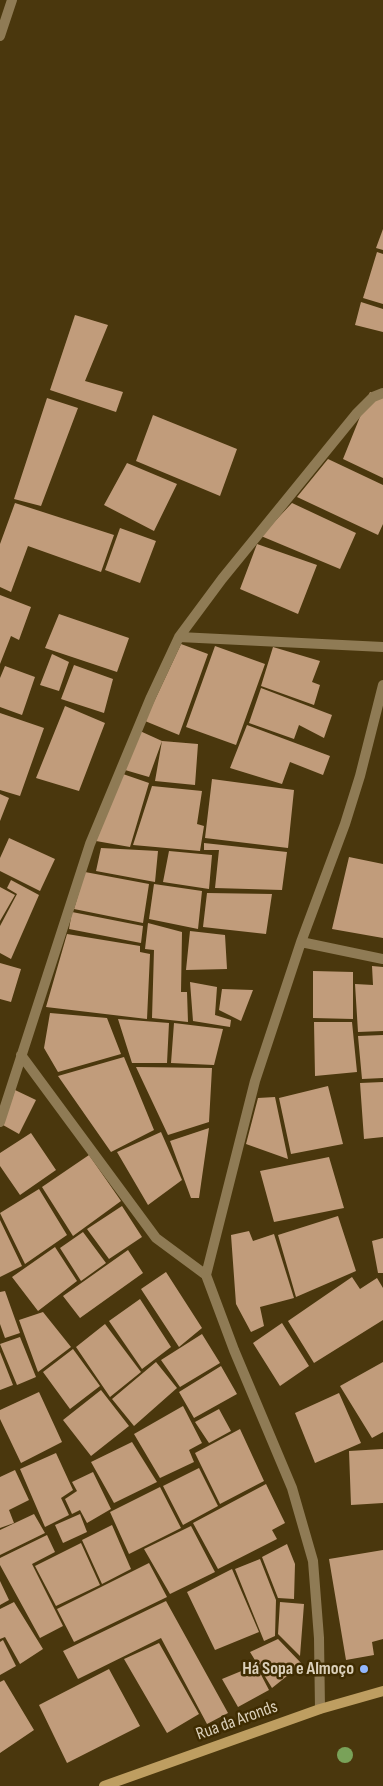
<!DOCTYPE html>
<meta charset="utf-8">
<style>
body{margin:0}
canvas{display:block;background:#4a370d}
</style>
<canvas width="383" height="1786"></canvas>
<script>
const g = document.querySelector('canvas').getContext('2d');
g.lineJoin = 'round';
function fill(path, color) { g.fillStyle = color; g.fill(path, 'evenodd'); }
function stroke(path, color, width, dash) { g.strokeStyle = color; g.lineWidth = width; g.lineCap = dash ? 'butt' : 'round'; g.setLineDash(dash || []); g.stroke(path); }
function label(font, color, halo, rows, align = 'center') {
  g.font = font + ' "Sofia Sans Condensed",sans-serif'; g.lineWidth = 5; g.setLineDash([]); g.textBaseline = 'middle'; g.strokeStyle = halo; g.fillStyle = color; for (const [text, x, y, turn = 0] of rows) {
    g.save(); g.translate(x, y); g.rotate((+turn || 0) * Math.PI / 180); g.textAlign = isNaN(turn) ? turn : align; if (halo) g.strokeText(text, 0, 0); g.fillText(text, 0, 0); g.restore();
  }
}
fill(new Path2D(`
 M383 229V250L376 248Z
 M377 252 383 254V304L363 298Z
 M361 302 383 309V332L355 325Z
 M75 315 108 325 85 381 123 392 116 412 50 390Z
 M370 392 383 398V478L343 459Z
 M47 398 78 408 41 506 14 499Z
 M153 415 237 449 220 496 136 461Z
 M328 459 383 485V524L378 535 297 497Z
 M127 463 177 484 154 531 104 505Z
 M15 503 114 535 101 572 28 546 11 592 0 587V544Z
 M292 503 356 533 340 569 261 536Z
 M120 528 156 541 140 583 105 570Z
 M257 544 317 565 298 614 240 589Z
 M0 595 31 607 19 640 11 636 0 664Z
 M59 614 129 638 117 672 45 648Z
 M181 644 208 654 179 735 145 721Z
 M215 646 265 664 236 745 186 727Z
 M273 647 320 661 312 682 320 685 314 705 261 686Z
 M52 654 69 662 59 691 40 685Z
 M74 665 113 679 104 713 61 699Z
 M5 666 35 677 22 715 0 707V678Z
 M261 688 332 715 324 738 299 725 294 739 249 723Z
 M65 706 105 723 79 791 36 778Z
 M0 713 44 728 20 796 0 790Z
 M247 725 330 756 323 775 290 762 282 784 230 768Z
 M140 731 162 741 149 777 125 770Z
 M162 741 198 744 195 785 155 781Z
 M123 774 149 783 130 847 96 841Z
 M212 779 294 790 288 848 205 838Z
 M152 786 202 791 197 824 204 826 200 851 133 845Z
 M0 794 9 798 0 821Z
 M9 838 55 859 40 891 0 871V858Z
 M204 843 287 852 282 890 215 888 219 850H204Z
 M101 848 158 851 155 882 96 871Z
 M169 851 212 855 209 889 163 882Z
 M349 857 383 864V938L332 929Z
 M85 872 149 884 143 923 74 909Z
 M11 880 39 895 11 959 0 953V926L17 894 7 888Z
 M154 884 202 891 198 929 149 919Z
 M0 887 15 895 0 921Z
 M207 893 272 894 266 934 203 927Z
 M72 912 143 926 141 943 69 929Z
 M148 923 182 932 181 992H187L188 1022 152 1018 154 950 145 949Z
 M190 931 225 935 227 969 186 970Z
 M67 934 140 946V952L150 954 147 1019 46 1007Z
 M0 963 21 969 11 1002 0 999Z
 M372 966 383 967V1031L358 1032 355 984 373 985Z
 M313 971 353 972V1019L313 1018Z
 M190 982 217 987 215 1015 231 1020 230 1027 193 1021Z
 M222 989 253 990 241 1021 219 1010Z
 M50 1013 107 1018 121 1054 58 1072 44 1048Z
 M118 1019 169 1023 167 1063H132Z
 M314 1022H352L357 1072 315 1076Z
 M174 1023 223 1029 214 1065 171 1063Z
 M383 1035V1078L362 1079 358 1036Z
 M124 1057 154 1130 111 1152 58 1076Z
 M136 1067 212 1068 209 1122 168 1135Z
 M383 1082V1137L364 1139 360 1083Z
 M328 1086 343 1144 291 1154 279 1098Z
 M15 1090 36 1100 19 1134 3 1125Z
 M275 1097 288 1159 246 1144 258 1098Z
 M209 1128 199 1198H191L170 1141Z
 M161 1132 182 1180 148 1205 117 1152Z
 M31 1133 56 1170 20 1195 0 1166V1153Z
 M89 1155 121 1201 73 1236 42 1187Z
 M329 1157 344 1208 274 1222 260 1171Z
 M39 1189 67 1235 25 1264 0 1213Z
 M122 1206 142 1237 109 1259 87 1229Z
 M338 1216 356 1271 296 1297 278 1235Z
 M0 1220 22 1266 0 1277Z
 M249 1231 253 1241 274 1234 294 1298 260 1307 264 1326 251 1332 236 1304 231 1235Z
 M83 1232 106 1263 81 1281 60 1248Z
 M383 1238V1273H378L372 1241Z
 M55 1247 77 1281 38 1311 12 1277Z
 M128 1250 143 1273 80 1318 63 1296Z
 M166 1272 202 1328 179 1347 141 1289Z
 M352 1277 360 1289 377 1278 383 1288V1320L314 1363 288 1321Z
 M5 1291 20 1333 5 1338 0 1324V1292Z
 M140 1299 171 1347 142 1369 109 1321Z
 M43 1312 71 1347 38 1372 19 1320Z
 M282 1323 309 1366 280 1386 253 1343Z
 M105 1324 141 1372 110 1397 76 1347Z
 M202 1334 220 1363 180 1387 161 1360Z
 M20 1337 36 1377 17 1385 0 1344Z
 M73 1349 100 1386 70 1409 43 1372Z
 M0 1352 13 1385 0 1390Z
 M156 1362 177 1388 134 1426 112 1399Z
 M383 1362V1432L372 1438 340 1386Z
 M221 1366 237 1394 194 1418 179 1392Z
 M101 1390 129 1426 91 1456 63 1420Z
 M39 1392 62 1442 21 1463 0 1419V1410Z
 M339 1393 361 1443 315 1463 295 1413Z
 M183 1406 202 1443 189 1450 194 1462 160 1478 134 1434Z
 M219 1409 231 1431 209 1443 195 1422Z
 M240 1429 264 1481 220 1504 195 1453Z
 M132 1442 157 1482 114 1503 91 1462Z
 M383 1449V1503L351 1505 349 1451Z
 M56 1453 73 1490 61 1498 69 1515 45 1527 20 1469Z
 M199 1468 218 1506 183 1525 163 1486Z
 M15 1470 29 1500 9 1510 14 1523 0 1528V1477Z
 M93 1472 111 1509 87 1523 80 1510 72 1514 65 1499 77 1491 72 1482Z
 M266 1484 285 1523 272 1530 277 1539 218 1569 193 1523Z
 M160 1487 181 1528 129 1554 110 1512Z
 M34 1514 45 1533 0 1555V1530Z
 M80 1514 87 1532 63 1543 55 1525Z
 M112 1525 131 1569 102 1584 82 1540Z
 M191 1526 215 1572 170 1594 144 1549Z
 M47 1535 55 1552 32 1564 63 1626 40 1638 0 1565V1558Z
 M81 1543 100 1585 56 1606 35 1566Z
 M287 1544 295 1564 294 1599 278 1598 262 1557Z
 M383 1550V1639L372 1642 374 1655 346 1660 329 1559Z
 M260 1559 276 1600 275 1636 264 1641 235 1569Z
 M149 1563 167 1597 74 1642 57 1609Z
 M232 1569 259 1632 215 1650 187 1592Z
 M0 1581 9 1600 0 1605Z
 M166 1601 228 1713 207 1724 161 1638 78 1679 63 1651Z
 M14 1602 43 1649 20 1664 5 1637 0 1639V1609Z
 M280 1602 304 1604 300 1656 278 1634Z
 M278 1639 302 1664 272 1688 250 1652Z
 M3 1640 16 1666 0 1675V1642Z
 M159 1643 199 1714 167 1733 124 1659Z
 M256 1665 269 1690 238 1707 222 1679Z
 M109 1669 140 1726 67 1763 39 1705Z
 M4 1680 34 1730 0 1753V1682Z`), '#c19c7b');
stroke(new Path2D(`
 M0 36 12 0`), '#8f7b55', 10);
stroke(new Path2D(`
 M179 637 383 647
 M301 942 383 959
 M21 1055 156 1238 206 1275
 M0 1122 90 844 151 697 179 637 222 579 357 413 373 397 383 393
 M320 1709 319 1638 313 1561 292 1488 234 1350 206 1275 255 1081 301 942 345 824 360 776 383 685`), '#8f7b55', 10);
stroke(new Path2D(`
 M104 1786 320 1709 383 1691`), '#be9e61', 10);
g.fillStyle = '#79a259';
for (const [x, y] of [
 [345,1755]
]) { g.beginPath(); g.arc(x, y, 8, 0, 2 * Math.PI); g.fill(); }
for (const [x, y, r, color] of [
 [364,1669,5,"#92b7fd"]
]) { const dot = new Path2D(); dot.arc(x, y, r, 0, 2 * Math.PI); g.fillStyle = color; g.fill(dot); stroke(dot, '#3f2c01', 2); }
label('bold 18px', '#dbd0ba', '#3f2c01', [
 ["Há Sopa e Almoço",354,1669]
], 'right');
label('18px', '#dbd0ba', '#3f2c01', [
 ["Rua da Aronds",237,1721,-20]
]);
</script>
